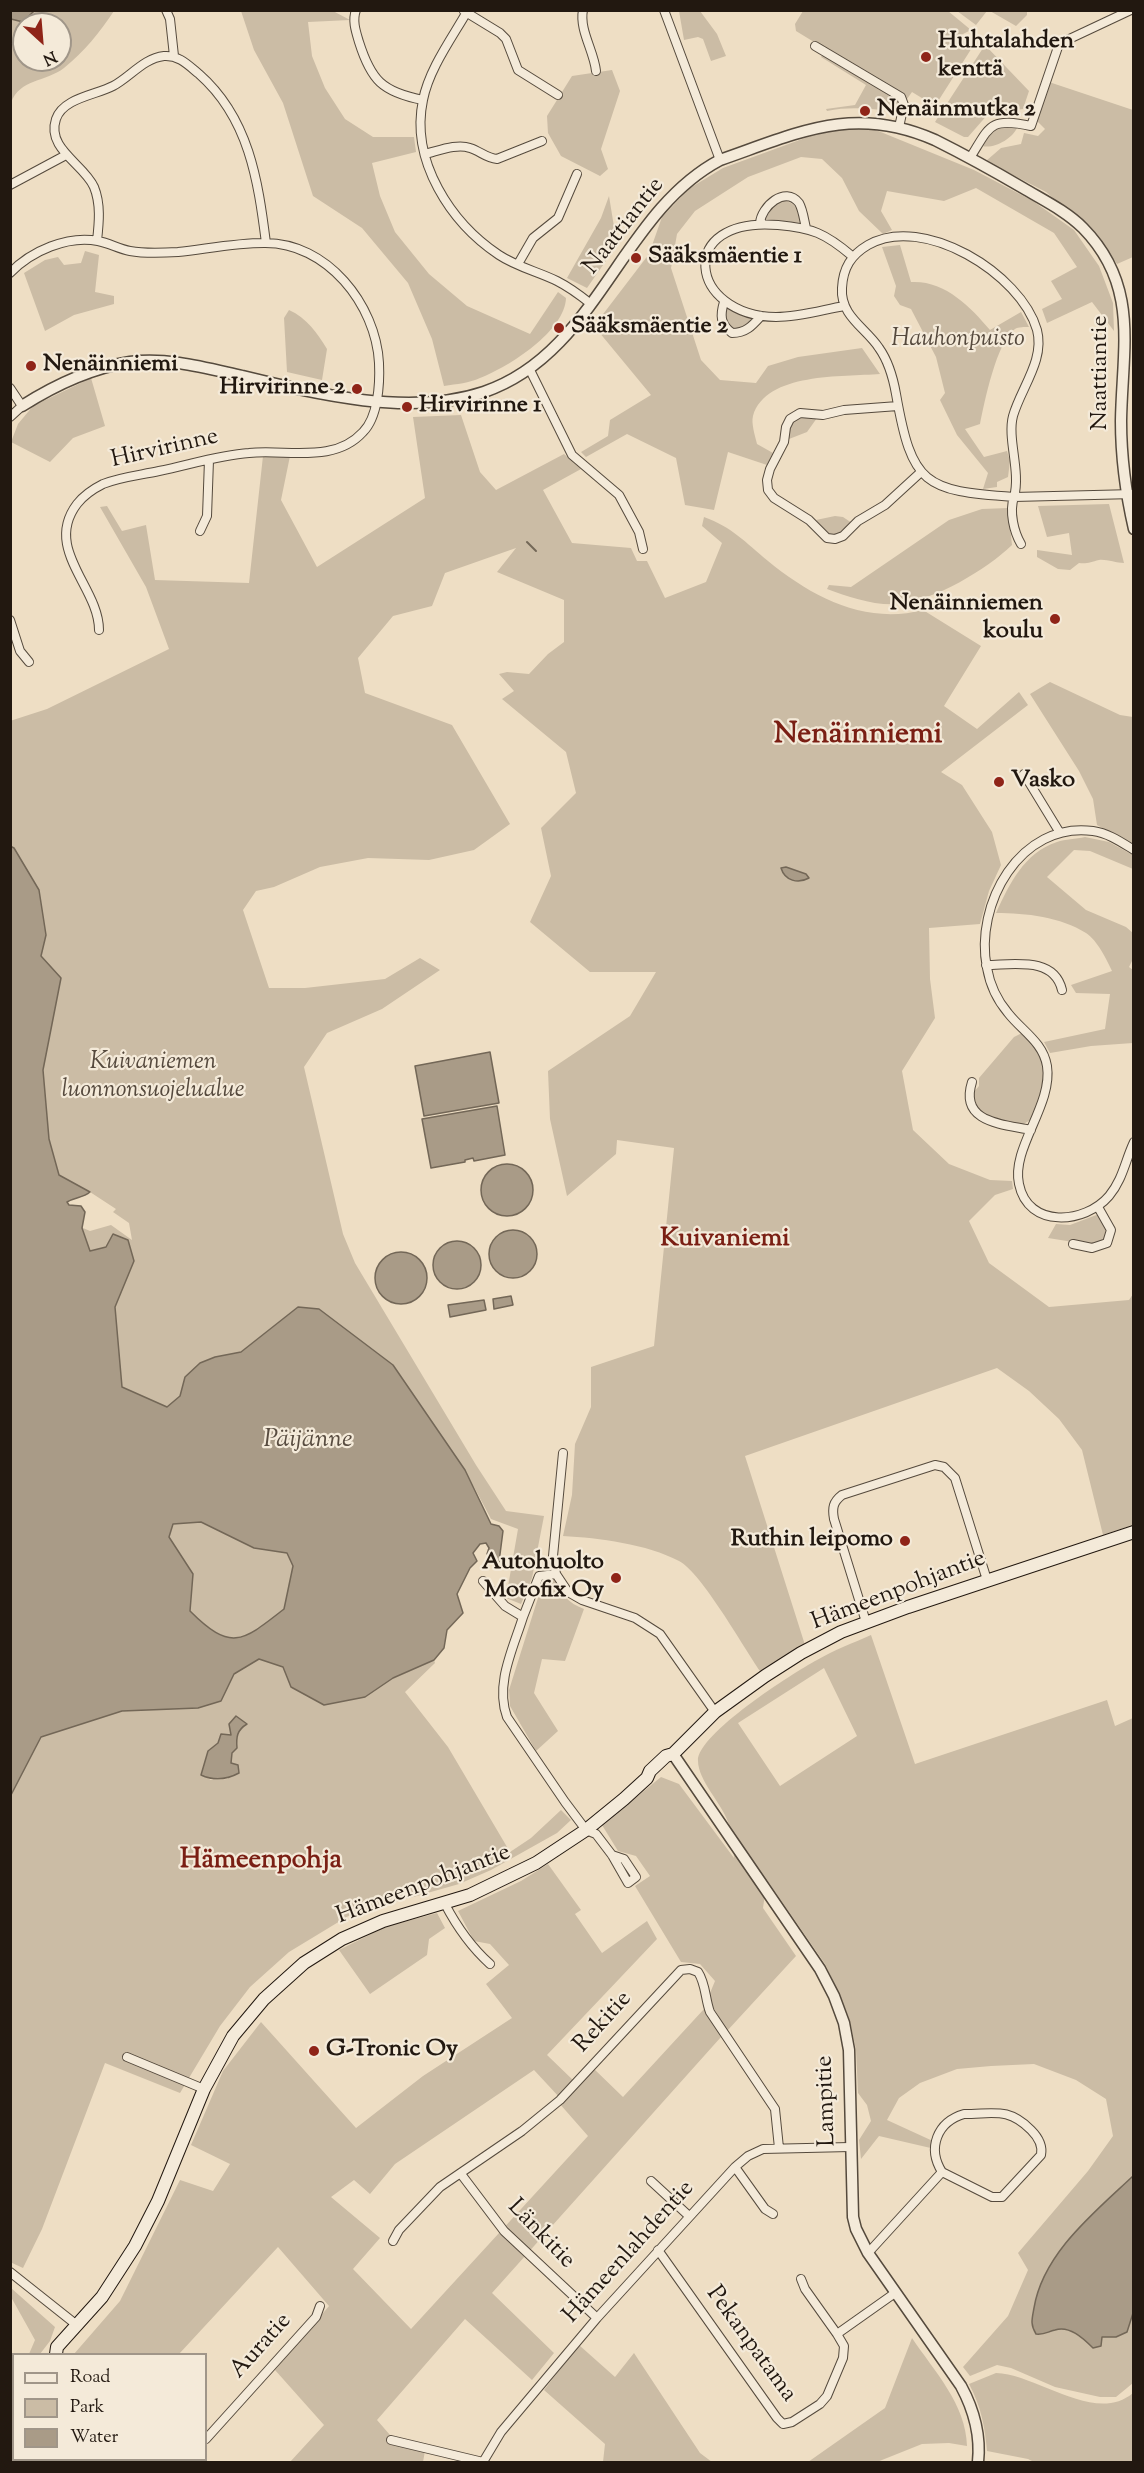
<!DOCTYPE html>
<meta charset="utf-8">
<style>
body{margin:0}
#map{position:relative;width:1144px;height:2473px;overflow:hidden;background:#eedec4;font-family:"Sorts Mill Goudy",serif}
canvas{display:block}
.frame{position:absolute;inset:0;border:12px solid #221810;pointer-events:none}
.legend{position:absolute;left:12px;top:2353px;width:195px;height:108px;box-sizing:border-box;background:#f4ead9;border:2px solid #a09689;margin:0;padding:8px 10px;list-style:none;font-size:18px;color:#221810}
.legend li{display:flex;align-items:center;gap:12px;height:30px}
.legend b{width:30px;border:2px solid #a09689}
.north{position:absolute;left:12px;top:12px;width:60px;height:60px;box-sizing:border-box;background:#f4ead9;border:2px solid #a09689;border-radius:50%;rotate:154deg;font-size:16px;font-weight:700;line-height:24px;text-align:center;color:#221810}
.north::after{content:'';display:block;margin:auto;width:21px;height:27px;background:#8f2418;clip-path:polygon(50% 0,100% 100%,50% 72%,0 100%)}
</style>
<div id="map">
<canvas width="1144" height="2473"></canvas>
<div class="frame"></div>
<ul class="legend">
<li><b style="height:8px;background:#f4ead9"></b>Road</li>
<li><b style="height:16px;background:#cbbca5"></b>Park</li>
<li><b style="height:16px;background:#a99b87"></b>Water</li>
</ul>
<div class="north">N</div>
</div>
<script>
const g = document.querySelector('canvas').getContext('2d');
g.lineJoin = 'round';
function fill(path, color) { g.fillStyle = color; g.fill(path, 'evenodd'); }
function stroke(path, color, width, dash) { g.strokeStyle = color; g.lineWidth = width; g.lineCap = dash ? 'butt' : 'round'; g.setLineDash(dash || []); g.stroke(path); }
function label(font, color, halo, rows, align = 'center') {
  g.font = font + ' "Sorts Mill Goudy",serif'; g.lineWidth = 4.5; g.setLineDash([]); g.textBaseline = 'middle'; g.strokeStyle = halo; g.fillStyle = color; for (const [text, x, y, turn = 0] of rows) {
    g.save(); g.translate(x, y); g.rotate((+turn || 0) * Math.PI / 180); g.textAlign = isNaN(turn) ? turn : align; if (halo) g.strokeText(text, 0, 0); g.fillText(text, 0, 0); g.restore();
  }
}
fill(new Path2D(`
 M68 10 114 11C100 32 84 52 64 68 46 82 19 79 11 103L10 19 23 22 34 11ZM24 24H60V60H24Z
 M241 11H333L350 20 308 22 312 56 325 88 345 119 373 137H414L416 152 372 163 380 196 395 232 429 274 467 306 530 334 558 292 566 298C565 331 509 367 480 378 469 383 457 384 444 386L432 339 408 283 362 228 313 196 283 103 254 50Z
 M679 11H700L717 34 726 56 711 61 703 39 698 37 684 40Z
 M803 11H948L971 30 961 35 975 43 935 106 912 92 907 99 796 31 795 24Z
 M957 11H987L976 25Z
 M990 11H1027V15L1016 26Z
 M985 45 1029 91 1023 109 989 113 968 137H964L935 122Z
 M823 54 897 98 901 106 899 112C875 109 851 106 827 111L826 109 855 105 866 85 821 57Z
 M612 70 620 91 601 149 608 169 600 176 561 156 548 133 547 116 572 76Z
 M1049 82 1133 110V257L1117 264 1095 234 1046 192 986 161 1001 148 1021 144 1024 133 1038 136 1045 129 1037 121Z
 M866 126 974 170 1033 201 1074 230 1099 266 1113 303 1114 331 1092 302 1047 323 1042 309 1062 299 1051 281 1077 267 1054 233 976 188 944 201 887 191 881 211 892 230 883 234 859 211 842 178 822 159 801 157 748 177 695 211 677 234 671 268 701 360 720 380 756 383 768 366 798 357 862 348 880 374C843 377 766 372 753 416 751 423 755 436 757 444L773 453 767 465 728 452 714 510 685 505 676 458 627 434 586 457 581 452 608 436 610 420 651 395 594 326 649 254 662 217 690 188 723 168 816 134Z
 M998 126 1017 128C1012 139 994 149 982 146L987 133Z
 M609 196 617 245 587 288 567 278 601 218Z
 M782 200C795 202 801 211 801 223L765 219C768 210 773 204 782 200Z
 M900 245 911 282C944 280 970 306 990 330L1021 312 1029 327C1025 327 1018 327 1015 329 997 340 984 404 980 424L965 429 984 457 1007 451 1010 461 1008 477 997 482V487L983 489 988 473 957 435 940 400 945 393 936 357 911 309 900 305 894 296 896 286 882 247Z
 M85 251 99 255 95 292 114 296V304L74 315 45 331 24 273 45 260 58 257 64 265 81 263Z
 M729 307 753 317C751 327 743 328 734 330 726 322 725 319 726 308Z
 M289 310C307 318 317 333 327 349L322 380 287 372 284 318Z
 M91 378 105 426 73 438 50 462 11 442 18 424 33 406Z
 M461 415 480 472 496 490 564 454 581 469 543 490 572 543 631 548 637 561H647L665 598 706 582 722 543 702 526 704 517C732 527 745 542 768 561 812 597 865 625 923 610L981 646 944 706 977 729 1019 692 1028 705 941 772 962 785 992 832 1001 865 989 891 980 924 929 928 930 979 935 1018 902 1071 913 1130 949 1164 990 1180 1012 1181 1013 1189 995 1195 969 1221 989 1263 1049 1307 1129 1300 1133 1294V1525L1103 1535 1082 1450 1059 1419 1029 1391 997 1368 745 1456 805 1645 760 1671C744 1648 701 1572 679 1561 647 1544 599 1538 563 1536L572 1495 575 1444 591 1407V1367L654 1346 674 1148 617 1140 616 1154 567 1196 550 1119 548 1071 630 1016 656 972H590L530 922 551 876 541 828 576 793 566 752 502 699 514 691 499 674 507 672 529 674 548 654 564 642V600L497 572 516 548 445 573 432 606 393 616 358 658 365 693 452 725 510 824 474 850 429 860 368 858 320 867 274 887 256 891 243 910 269 988H305L385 979 420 958 440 970 382 1009 327 1033 304 1067 343 1234 355 1263 476 1465 506 1511 544 1516 532 1578 521 1604 506 1598 518 1529 491 1519 465 1470 393 1365 298 1307 241 1352 215 1357 206 1370 136 1439 11 1204 10 721 47 709 169 649 146 587 100 507 107 506 122 531 146 525 155 580 249 583 263 456H290L281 500 317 567 425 498 413 417ZM90 1192 116 1209 113 1212 129 1223 132 1240 111 1225 90 1231 83 1228 82 1218 85 1212 81 1206 69 1205 67 1202C75 1198 84 1197 90 1192Z
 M804 416 817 418 807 432 789 439C787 426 792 421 804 416Z
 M1109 504 1124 563C1116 563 1106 559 1099 560 1091 562 1087 564 1079 563L1070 570 1058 569 1037 557V550L1072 555 1069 533 1047 537 1038 506Z
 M1008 508 1012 545C986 570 935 600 899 604 874 606 849 597 827 589L829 585 851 587 949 520 982 509Z
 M835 516 843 517 852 523 840 535H828L816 520Z
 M1050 682 1120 715 1133 717V845L1097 825 1093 799 1079 771 1030 694Z
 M1085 837 1109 842 1133 855V869L1090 851 1074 850 1047 877 1086 910 1126 927 1133 933V959L1129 967 1133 970V1043L1091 1046 1050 1053 1044 1042 1105 1029 1110 994 1076 993 1071 985 1112 971C1107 960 1097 940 1086 933 1061 917 1026 913 996 913 1010 883 1024 853 1057 842 1065 839 1076 839 1085 837Z
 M1022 1033C1053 1064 1046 1081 1032 1119L1022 1125C998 1119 978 1121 973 1093L979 1086V1078L1014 1037Z
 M1099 1214 1107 1227 1105 1240 1092 1245 1048 1238 1056 1224 1070 1225Z
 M72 1487 300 1516 394 1678 434 1660 435 1663 405 1692 448 1747 510 1852 531 1838 561 1810 571 1820 557 1833 491 1870 459 1884 350 1915 289 1952 250 1987 220 2026 180 2093 105 2063 42 2229 23 2268 10 2262V1610ZM237 1716C239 1728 236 1736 237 1748L232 1753 228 1779 211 1780 202 1775 208 1751 231 1735 229 1724Z
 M554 1579C561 1594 568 1603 584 1609L565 1661 542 1659 534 1693 558 1731 536 1751 510 1706 509 1690 543 1582Z
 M871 1635 915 1764 1107 1700 1115 1726 1133 1718V2176L1116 2192 1132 2317 1133 2310V2383L1116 2397H1100L1055 2387 1011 2368 997 2365 970 2376 963 2367 1008 2316 1028 2270 1018 2253 1088 2171 1113 2136 1106 2099 1076 2080 1034 2064 991 2066 957 2069 920 2083 899 2098 887 2120 935 2142V2149L879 2136 861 2159 859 2140 871 2121 867 2105 858 2093 856 2050 850 2021 839 1993 825 1964 767 1880 763 1908 796 1956 727 2031 708 1998 715 1981 700 1964 681 1962 635 1886 650 1876 636 1856 618 1851 602 1825 661 1777 679 1784 734 1858C733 1846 733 1832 728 1822 722 1804 698 1780 698 1761 697 1734 793 1673 817 1660 834 1650 853 1643 871 1635ZM824 1668 857 1736 780 1786 738 1723Z
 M548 1864 581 1910 575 1914 602 1953 647 1921 657 1939 547 2055 575 2082 560 2098 534 2070 395 2164 370 2194 354 2180 331 2197 380 2238 353 2269 411 2329 588 2136 559 2103 592 2067 623 2097 704 2009 721 2037 492 2293 554 2353 532 2380 465 2319 377 2420 390 2435 388 2444 425 2451 423 2462H290L324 2425 275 2370 329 2306 278 2247 179 2354H74L120 2301 180 2180 213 2191 230 2164 191 2145 223 2071 261 2022 356 2128 423 2076 512 2018 486 1984 509 1965 490 1944 474 1941 458 1911 521 1881Z
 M437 1913 445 1928 429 1939 427 1955 370 1994 339 1950 385 1927Z
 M11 2288 55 2327 50 2341 40 2354H29L35 2340 11 2297Z
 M912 2338C934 2371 966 2404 967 2446L949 2443 922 2444 877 2462H808L885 2408Z
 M579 2345 615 2377 634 2353 700 2453 712 2462H603L605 2444 544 2390Z
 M996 2373C1037 2374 1095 2425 1133 2393V2462H1034L1028 2459 987 2451C985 2427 981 2406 969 2384Z
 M13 2428 14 2460H125L123 2462H11V2432Z`), '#cbbca5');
const water = new Path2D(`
 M10 11 11 10 34 11 23 22 11 19Z
 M10 846 14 848 39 890 46 935 41 956 61 978 43 1070 49 1139 59 1175 90 1192C83 1198 75 1197 67 1202L69 1205 81 1206 85 1212 82 1228 90 1251 106 1247 113 1234 128 1240 134 1261 115 1307 122 1387 167 1407 180 1396 185 1377 200 1363 215 1357 241 1352 298 1307 319 1309 393 1365 465 1470 491 1524 499 1526 503 1531 499 1562 487 1554 489 1548 486 1543 480 1544 473 1553 477 1561 470 1568 457 1594 463 1613 447 1630 444 1648 434 1660 393 1678 365 1697 324 1705 291 1687 283 1667 259 1659 234 1674 221 1701 198 1708 122 1711 41 1737 11 1795ZM201 1522 254 1548 287 1553 293 1566 284 1609C242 1642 231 1652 190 1611L193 1574 169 1537 173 1524Z
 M786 867 806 874 809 878C798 884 785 881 781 868Z
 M490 1052 499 1103 424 1116 415 1066Z
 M497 1106 505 1155 474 1161 473 1158 465 1160V1162L431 1168 422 1119Z
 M481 1190a26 26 0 1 1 52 0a26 26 0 1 1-52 0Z
 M489 1254a24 24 0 1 1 48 0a24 24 0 1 1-48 0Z
 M433 1265a24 24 0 1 1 48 0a24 24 0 1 1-48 0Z
 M375 1278a26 26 0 1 1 52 0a26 26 0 1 1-52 0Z
 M511 1296 513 1305 494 1309 493 1299Z
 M484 1300 486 1310 450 1317 448 1305Z
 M236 1716 247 1724C237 1730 236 1737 237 1748L232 1753 231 1763 238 1765 239 1773C226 1780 214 1781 201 1775L208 1751 218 1743 221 1734 231 1735 229 1724Z
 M1133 2176 1134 2310 1127 2332 1116 2337H1102L1101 2346 1093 2348C1083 2338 1069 2325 1055 2330 1047 2332 1044 2335 1036 2334 1030 2324 1032 2319 1034 2308 1043 2253 1095 2212 1133 2176Z`);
fill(water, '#a99b87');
stroke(water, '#736757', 1.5);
stroke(new Path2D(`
 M527 542 536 551`), '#736757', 2);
const minor = new Path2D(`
 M166 10 170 19 174 56
 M356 10C352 21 356 32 359 42 371 80 382 92 423 100
 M468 10C452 38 429 69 423 100 410 161 451 223 499 255 517 267 539 272 557 281 569 287 581 296 591 304
 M583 10C579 30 594 51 596 71
 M664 10 720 160
 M464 11 500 33 506 39 518 70 558 95
 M815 46 901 97 904 105 899 127
 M425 154C438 151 457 143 470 148 480 151 486 158 497 159L542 141
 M970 158C990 126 989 117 1031 126L1058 47 1065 41 1131 10
 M10 185 66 155
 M760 223C761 207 785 185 799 203 803 210 804 220 806 228
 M97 241C99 223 101 204 94 187 84 164 46 149 56 119 63 98 96 95 113 86 130 77 144 58 164 56 179 55 188 65 199 74 249 118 258 180 266 243
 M518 264 533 238 558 218 577 174
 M10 273C31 251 68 235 98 241 109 243 119 249 130 251 146 254 162 253 178 252 206 249 235 243 264 243 327 242 376 305 379 363 380 384 378 417 363 432 334 464 287 449 249 453 219 455 189 465 159 471 141 475 120 477 103 484 93 489 84 495 77 504 43 549 99 587 99 630
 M724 302C720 315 720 324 732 333 746 333 752 326 761 316
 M844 306C822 310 799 317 776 317 689 316 674 216 778 225 812 228 825 233 852 256
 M529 368 572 455 619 495 639 532 643 549
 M10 388 22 406 10 417
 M898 406 844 410 823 415 800 413 790 419 786 427 784 442 770 469 767 480 768 490 774 498 809 520 827 538 835 539 843 536 858 521 885 505 921 472
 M200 531 207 516 209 460
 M1021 544C1014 532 1009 512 1014 497 924 491 912 485 896 394 893 377 889 362 879 348 866 328 840 316 842 288 843 268 851 255 868 245 923 213 1021 274 1037 330 1045 360 1021 388 1013 416 1007 439 1021 471 1014 497L1134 494
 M10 620 20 651 29 662
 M1024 774 1060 833
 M1134 850C1121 842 1108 833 1093 831 1020 821 974 905 987 968 990 985 997 1000 1008 1013 1022 1031 1043 1042 1047 1066 1053 1105 1011 1148 1019 1184 1028 1229 1085 1224 1109 1196 1123 1179 1125 1161 1134 1142
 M986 965C1013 965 1054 956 1062 990
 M972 1082C959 1123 1003 1124 1031 1130
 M1073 1244 1092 1248 1107 1243 1111 1230 1098 1207
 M563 1453 553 1556 556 1574 568 1592 582 1600 635 1618 660 1634 715 1712
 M483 1581 505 1606 523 1617C513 1649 495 1684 507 1717L565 1802 586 1830 596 1834 612 1855 628 1883 636 1877 624 1859 612 1855
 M523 1617 539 1576 556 1574
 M866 1622 834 1519C832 1508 833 1502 842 1495L935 1465 944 1467 955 1478 987 1580
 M445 1904C457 1927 470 1946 490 1964
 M127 2057 204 2089
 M964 2114C994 2114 1008 2107 1031 2130 1038 2137 1043 2145 1041 2155L1002 2197H992L942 2172C927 2148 937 2122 964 2114Z
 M735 2167 765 2209 773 2214
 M461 2174 504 2231 597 2318
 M651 2181 689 2216
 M393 2241 399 2230 440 2187 522 2131 560 2100 681 1970 690 1969 698 1972C706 1984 705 1999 710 2012L775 2109 779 2148
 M658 2250 777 2418 783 2424 792 2422 820 2404 827 2396 843 2358 844 2346 837 2334 895 2293
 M868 2253 942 2172
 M10 2272 78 2326
 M801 2279 805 2289 837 2334
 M206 2439 316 2317 320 2306
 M391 2440 483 2462
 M198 2460 202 2462
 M186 2462 188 2460
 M483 2462 501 2432 597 2318 735 2167 748 2156 763 2149 850 2147`);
const tertiary = new Path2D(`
 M22 406C55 385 91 368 130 362 168 357 206 368 242 376 316 394 410 417 484 392 598 353 620 213 720 160 798 133 853 104 935 140 965 155 994 171 1023 188 1043 200 1066 211 1083 228 1140 286 1122 349 1121 421 1121 457 1126 494 1134 529
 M673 1754 820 1969 834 1996 844 2023 849 2050 853 2217 856 2229 868 2253 961 2386C974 2410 981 2434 978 2462`);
const secondary = new Path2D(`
 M56 2354 57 2347 102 2297 135 2246 158 2201 204 2089 233 2036 264 1999 304 1963 342 1939 383 1921 470 1895 536 1863 586 1830 624 1799 647 1778 650 1771 666 1756 673 1754 715 1712 765 1676 801 1653 841 1632 908 1607 1134 1532
 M10 2415 14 2411`);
stroke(minor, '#554a3d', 10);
stroke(tertiary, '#554a3d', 13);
stroke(secondary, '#221810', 14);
stroke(minor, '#f4ead9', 8);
stroke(tertiary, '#f4ead9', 10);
stroke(secondary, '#f4ead9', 12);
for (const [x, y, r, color] of [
 [926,57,6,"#8f2418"],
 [865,111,6,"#8f2418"],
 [636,258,6,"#8f2418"],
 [559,328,6,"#8f2418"],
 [31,366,6,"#8f2418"],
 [357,389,6,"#8f2418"],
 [407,407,6,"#8f2418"],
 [1055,619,6,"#8f2418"],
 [999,782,6,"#8f2418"],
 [905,1541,6,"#8f2418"],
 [616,1578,6,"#8f2418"],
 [314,2051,6,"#8f2418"]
]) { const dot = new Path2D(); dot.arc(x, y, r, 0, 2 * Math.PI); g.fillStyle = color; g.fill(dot); stroke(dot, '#f4ead9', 2); }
label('bold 24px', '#221810', '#f4ead9', [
 ["Huhtalahden",938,43],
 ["kenttä",938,71],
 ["Nenäinmutka 2",877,111],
 ["Sääksmäentie 1",648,258],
 ["Sääksmäentie 2",571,328],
 ["Nenäinniemi",43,366],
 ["Hirvirinne 2",345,389,"right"],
 ["Hirvirinne 1",419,407],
 ["Nenäinniemen",1043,605,"right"],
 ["koulu",1043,633,"right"],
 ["Vasko",1011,782],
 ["Ruthin leipomo",893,1541,"right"],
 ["Autohuolto",604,1564,"right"],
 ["Motofix Oy",604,1592,"right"],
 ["G-Tronic Oy",326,2051]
], 'left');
label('24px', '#221810', '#f4ead9', [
 ["Naattiantie",625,227,-52],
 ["Naattiantie",1102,373,-90],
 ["Hirvirinne",165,450,-13],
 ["Hämeenpohjantie",899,1592,-21],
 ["Hämeenpohjantie",424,1886,-21],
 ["Rekitie",604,2023,-48],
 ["Lampitie",828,2101,-92],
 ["Länkitie",540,2235,46],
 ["Hämeenlahdentie",630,2253,-48],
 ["Pekanpatama",750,2345,54],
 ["Auratie",262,2347,-48]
]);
label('italic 24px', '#55493d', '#f4ead9', [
 ["Hauhonpuisto",958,341],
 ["Kuivaniemen",153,1064],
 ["luonnonsuojelualue",153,1092]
]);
label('bold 26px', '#7a1f14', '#f4ead9', [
 ["Kuivaniemi",725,1241]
]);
label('italic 26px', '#584c40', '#f4ead9', [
 ["Päijänne",308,1442]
]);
label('bold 27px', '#7a1f14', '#f4ead9', [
 ["Hämeenpohja",261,1862]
]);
label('bold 30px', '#7a1f14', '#f4ead9', [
 ["Nenäinniemi",858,737]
]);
</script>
